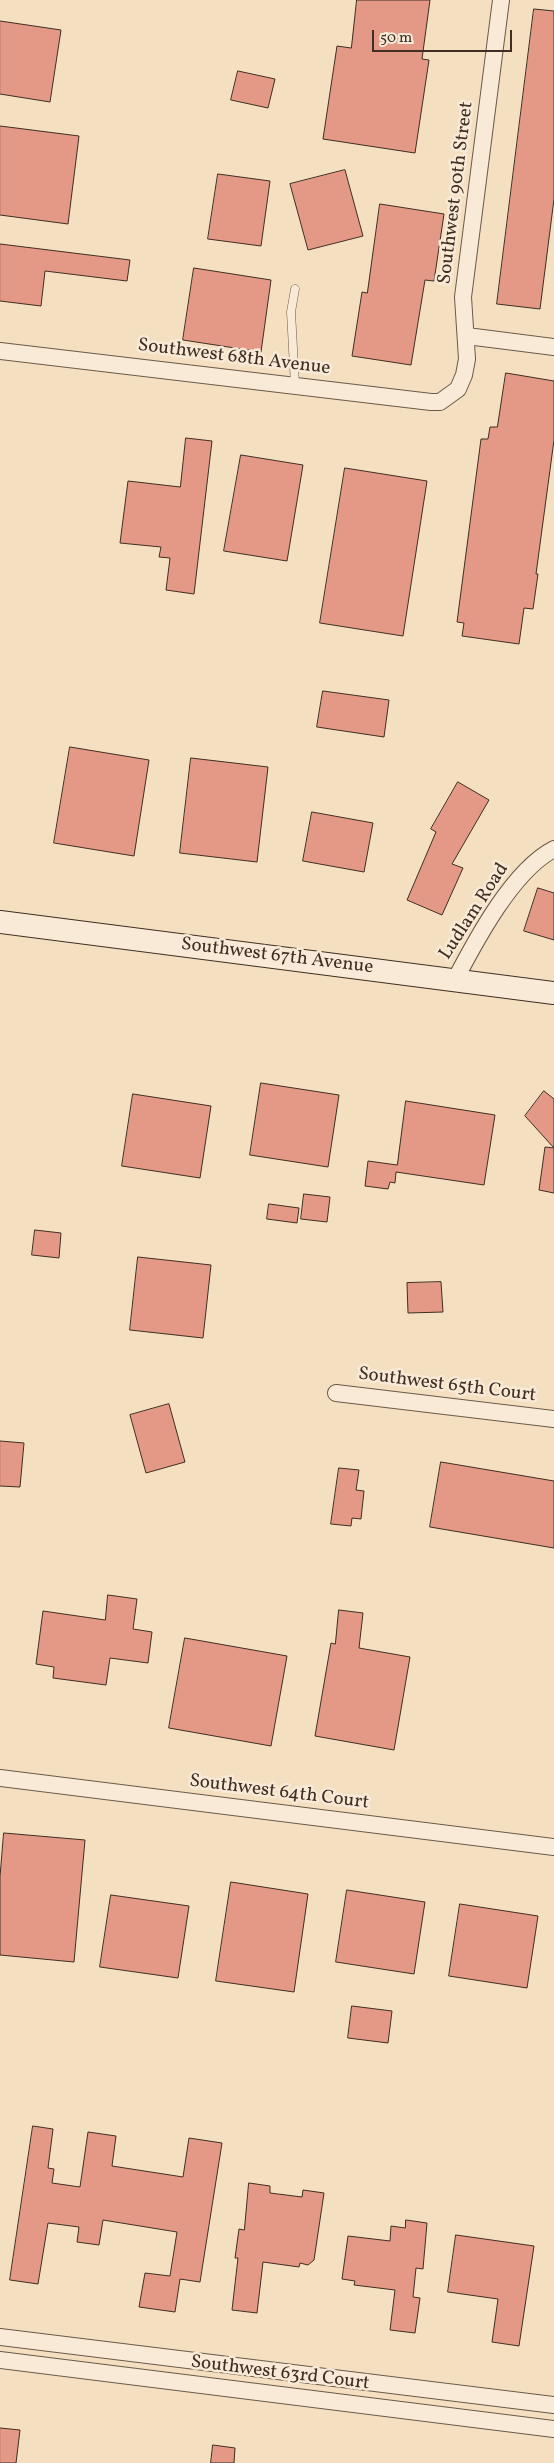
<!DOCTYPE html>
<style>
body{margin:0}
#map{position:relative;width:554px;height:2463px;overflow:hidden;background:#f5dfc1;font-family:Vollkorn,serif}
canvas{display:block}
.scale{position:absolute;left:372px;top:30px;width:140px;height:22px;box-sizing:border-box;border:2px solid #3f2e21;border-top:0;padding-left:6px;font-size:15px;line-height:18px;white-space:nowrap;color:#3f2e21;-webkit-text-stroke:4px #f8ead7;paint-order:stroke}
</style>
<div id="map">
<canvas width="554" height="2463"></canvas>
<div class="scale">50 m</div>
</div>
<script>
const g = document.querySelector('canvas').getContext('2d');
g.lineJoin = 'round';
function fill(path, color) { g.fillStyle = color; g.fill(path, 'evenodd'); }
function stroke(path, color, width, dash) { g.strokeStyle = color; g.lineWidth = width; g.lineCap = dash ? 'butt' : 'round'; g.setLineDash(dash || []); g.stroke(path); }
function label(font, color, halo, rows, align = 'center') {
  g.font = font + ' Vollkorn,serif'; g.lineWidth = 5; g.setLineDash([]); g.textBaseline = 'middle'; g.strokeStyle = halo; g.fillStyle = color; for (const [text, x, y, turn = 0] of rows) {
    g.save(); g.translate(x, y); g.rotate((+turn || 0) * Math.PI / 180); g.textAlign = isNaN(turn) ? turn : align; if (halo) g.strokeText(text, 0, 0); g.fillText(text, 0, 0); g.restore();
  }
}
const building = new Path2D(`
 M357 0H430L422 59 429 60 415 153 323 139 337 46 351 48Z
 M534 9 554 11V199L540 309 497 304Z
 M0 21 61 30 50 102 0 94Z
 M238 71 275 79 268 108 231 100Z
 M0 126 79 136 68 224 0 215Z
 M345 170 363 236 308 250 290 184Z
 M218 174 270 181 261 246 208 239Z
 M380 204 444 214 434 281 425 280 411 365 352 356 362 292 367 293Z
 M0 244 130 260 127 281 45 271 41 306 0 301Z
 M194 268 271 280 261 352 183 340Z
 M506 373 554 381V440L536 574H538L533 609 524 608 519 644 462 636 464 623 457 622 481 439H488L490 427H497Z
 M186 438 212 441 194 594 166 590 170 558 159 557 161 547 120 543 128 481 180 487Z
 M241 455 303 465 287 561 224 551Z
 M345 468 427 481 403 636 320 623Z
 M323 691 389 700 384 737 317 727Z
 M70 747 149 760 134 856 54 843Z
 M191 758 268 767 257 862 180 853Z
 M458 782 489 800 452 864 463 868 442 915 407 900 436 832 431 829Z
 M312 812 373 823 364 872 303 861Z
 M538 888 554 893V940L524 931Z
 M261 1083 339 1095 328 1167 250 1155Z
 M544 1091 554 1099V1193L539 1190 545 1147 554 1148 525 1116Z
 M133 1094 211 1106 200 1178 122 1166Z
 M406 1101 495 1115 484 1185 396 1172 395 1183 390 1182 388 1189 365 1186 368 1161 397 1165Z
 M304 1194 330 1197 327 1222 301 1219Z
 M269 1204 299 1208 297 1223 267 1219Z
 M35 1230 61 1233 59 1258 32 1255Z
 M138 1257 211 1265 203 1338 130 1330Z
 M441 1282 443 1312 408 1313 407 1283Z
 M169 1404 185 1462 146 1473 130 1415Z
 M0 1441 24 1443 20 1487 0 1486Z
 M441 1462 554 1481V1548L430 1527Z
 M339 1468 359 1470 356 1490 364 1491 361 1519 352 1518 351 1526 331 1524Z
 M108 1595 137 1599 133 1629 152 1632 148 1663 110 1658 106 1685 53 1678 54 1667 36 1664 43 1611 105 1620Z
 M339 1610 363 1613 359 1648 410 1657 394 1750 315 1736 331 1643 335 1644Z
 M185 1638 287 1656 271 1746 169 1728Z
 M4 1833 85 1840 74 1962 0 1955V1877Z
 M231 1882 308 1894 294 1992 216 1981Z
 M347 1890 425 1902 414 1974 336 1962Z
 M111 1895 189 1906 178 1978 100 1967Z
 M460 1904 538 1916 527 1988 449 1976Z
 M352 2006 392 2011 388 2043 348 2038Z
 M33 2126 53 2129 48 2168 54 2169 52 2183 80 2187 88 2132 116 2136 112 2166 183 2177 189 2138 222 2143 200 2282 180 2279 175 2312 139 2307 145 2273 170 2276 177 2232 103 2220 99 2245 77 2242 79 2227 48 2223 38 2284 10 2280Z
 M249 2183 270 2186V2193L302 2197 303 2190 324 2193 314 2260 308 2265 300 2263 299 2267 263 2262 257 2313 232 2310 238 2258H235L239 2229 244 2230Z
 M406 2220 427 2223 423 2269 416 2268 413 2297 420 2298 415 2333 390 2330 395 2290 354 2285 355 2281 342 2279 348 2236 390 2241 391 2226 405 2228Z
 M456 2235 534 2246 519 2346 492 2342 498 2299 448 2292Z
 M0 2428 20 2430 16 2463H0Z
 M213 2445 235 2448 234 2463H211Z`);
fill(building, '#e49987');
stroke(building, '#3f2e21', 1);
const lane = new Path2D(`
 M295 289 291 312 295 385`);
const street = new Path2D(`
 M467 336 554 347
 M0 351 431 402H440L458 389 464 375 467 359 463 297 501 0
 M455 980C476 940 513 870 554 849
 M336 1393 554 1419
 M0 1778 554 1847
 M0 2337 554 2405
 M0 2360 554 2429`);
const secondary = new Path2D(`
 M0 922 554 993`);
stroke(lane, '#6c5a49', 9);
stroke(street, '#6c5a49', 18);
stroke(secondary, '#3f2e21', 24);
stroke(lane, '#f8ead7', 8);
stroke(street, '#f8ead7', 16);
stroke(secondary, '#f8ead7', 22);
label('19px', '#3f2e21', '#f8ead7', [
 ["Southwest 90th Street",457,193,-83],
 ["Southwest 68th Avenue",234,358,7],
 ["Ludlam Road",475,912,-57],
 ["Southwest 67th Avenue",277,957,7],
 ["Southwest 65th Court",447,1386,7],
 ["Southwest 64th Court",279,1793,7],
 ["Southwest 63rd Court",280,2374,7]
]);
</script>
